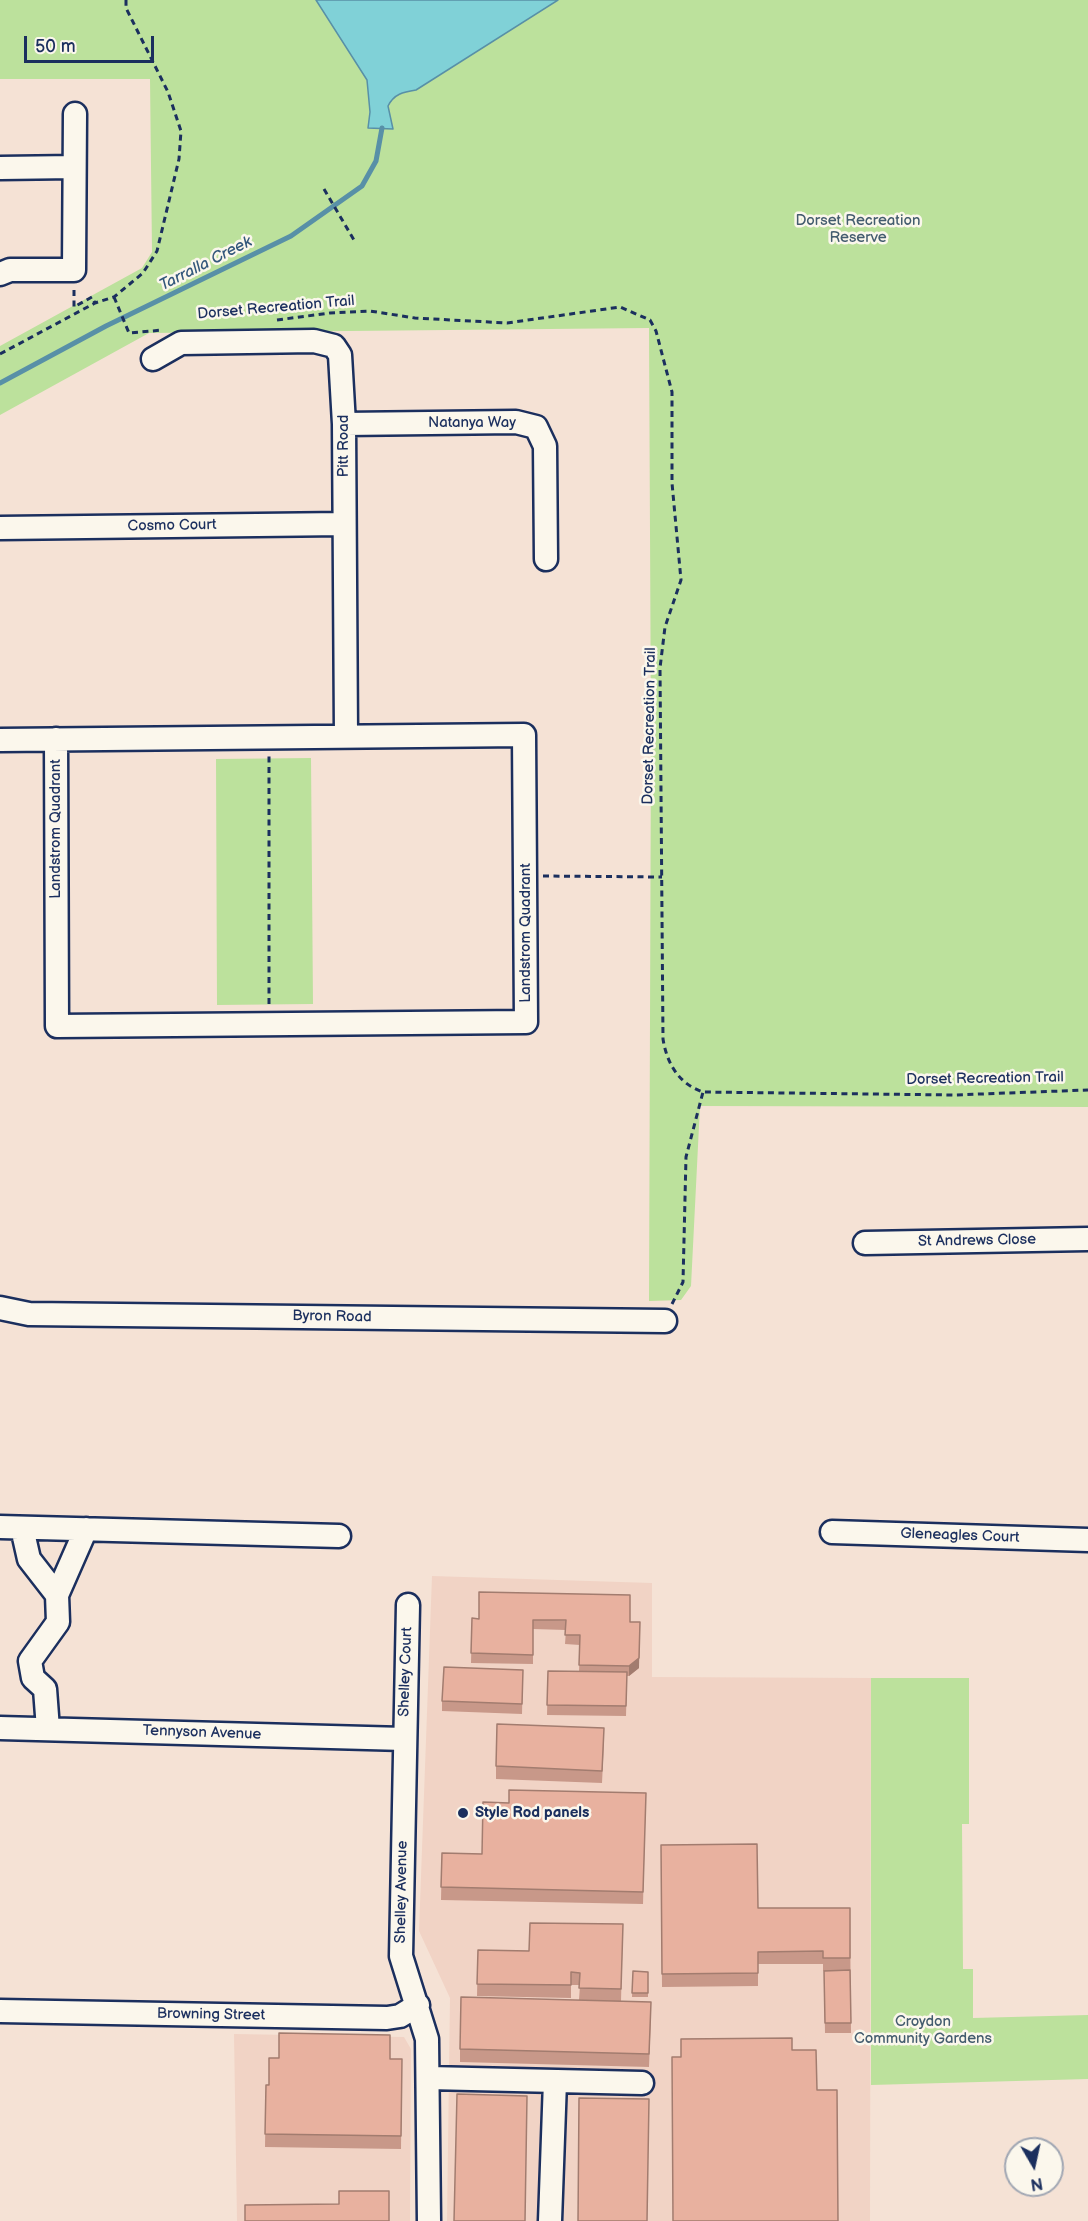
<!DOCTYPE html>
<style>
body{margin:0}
#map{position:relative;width:1088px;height:2221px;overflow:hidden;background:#f5e2d5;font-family:"Balsamiq Sans",sans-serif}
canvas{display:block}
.north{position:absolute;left:1004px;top:2137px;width:60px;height:60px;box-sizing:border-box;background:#fbf7ec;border:2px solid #a1a7b3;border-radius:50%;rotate:171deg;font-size:16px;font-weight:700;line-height:24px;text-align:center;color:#1b2f5e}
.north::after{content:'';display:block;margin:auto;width:21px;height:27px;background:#1b2f5e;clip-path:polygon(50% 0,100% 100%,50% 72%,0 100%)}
.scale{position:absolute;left:24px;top:36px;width:130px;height:27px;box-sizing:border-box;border:3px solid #1b2f5e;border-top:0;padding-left:8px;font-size:18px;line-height:21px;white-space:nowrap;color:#1b2f5e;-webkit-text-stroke:4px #fbf7ec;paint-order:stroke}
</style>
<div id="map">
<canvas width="1088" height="2221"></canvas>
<div class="north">N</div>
<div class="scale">50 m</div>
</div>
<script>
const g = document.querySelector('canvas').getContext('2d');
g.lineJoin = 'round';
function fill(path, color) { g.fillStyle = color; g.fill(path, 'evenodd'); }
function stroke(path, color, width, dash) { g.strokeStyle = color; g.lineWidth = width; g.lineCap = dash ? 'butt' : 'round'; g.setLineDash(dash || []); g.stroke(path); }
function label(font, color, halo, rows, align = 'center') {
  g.font = font + ' "Balsamiq Sans",sans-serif'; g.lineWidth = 5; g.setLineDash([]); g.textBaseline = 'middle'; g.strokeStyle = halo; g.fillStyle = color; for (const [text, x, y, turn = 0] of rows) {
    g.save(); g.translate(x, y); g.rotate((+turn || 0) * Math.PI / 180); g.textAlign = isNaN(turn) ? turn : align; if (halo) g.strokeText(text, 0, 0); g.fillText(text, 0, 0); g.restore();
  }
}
fill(new Path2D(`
 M432 1576 652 1583V1677L871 1678 870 2221H447L450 1998 419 1931Z
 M234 2034 404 2037 411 2049 410 2221H237Z`), '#f1d3c5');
fill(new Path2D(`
 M0 0H1088V1107L700 1106 691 1286 681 1300 649 1301 651 736 649 328 149 333 0 415V346L142 268 152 252 150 79H0Z
 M311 758 313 1004 217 1005 216 759Z
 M871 1678H969V1824H962L963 1969H973V2018L1088 2015V2079L871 2085Z`), '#bce19c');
const water = new Path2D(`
 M316 0H558L416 90C403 92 394 94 388 106L393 129 368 128 370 112 367 80Z`);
fill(water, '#80d1d7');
stroke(water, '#5890a7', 1.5);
stroke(new Path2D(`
 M0 383 106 326 291 236 362 186 376 161 382 128`), '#5890a7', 5);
const minor = new Path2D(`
 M0 168 74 167
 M0 274 10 270H74L75 114
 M153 359 181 343 314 341 334 346 340 355 344 424 346 735
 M344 424 516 422 536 427 545 446 546 559
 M0 528 343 524
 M0 740 524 735 526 1022 57 1026 56 739
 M865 1243 1088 1239
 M0 1308 29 1314 665 1321
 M0 1527 339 1536
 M22 1528 29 1559 57 1595
 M832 1532 1088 1540
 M408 1605 401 1956 427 2039 429 2221
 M0 1728 404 1739
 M48 1729 45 1689 33 1678 30 1661 58 1622 57 1595 86 1529
 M0 2011 387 2018 400 2016 418 2005
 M429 2078 642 2083
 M550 2221 555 2081`);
stroke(minor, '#1b2f5e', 27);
stroke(new Path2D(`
 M324 189 354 240
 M74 290V307L92 297 95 303
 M114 297 129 333 163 330
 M277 320 330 313 370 311 415 318 507 323 620 307 650 320 656 331 672 392V483L681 580 665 627 660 668 663 1039C667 1064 679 1084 703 1092L954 1095 1088 1090
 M0 354 95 303 114 297 143 273 157 251 179 159 181 131 168 92 126 8V0
 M543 876 662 877
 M269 1004V756
 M672 1304 683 1282 686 1157 703 1092`), '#1b2f5e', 3, [6, 4.5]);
stroke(minor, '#fbf7ec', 22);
fill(new Path2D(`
 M472 1618 630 1622 639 1668 629 1676H627L626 1716 547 1715 548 1671 579 1672 580 1645 565 1644 566 1630 533 1629V1664L471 1663Z
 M523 1670 522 1714 442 1711V1701Z
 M604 1741 602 1783 496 1779V1766Z
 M646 1793 643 1904 441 1900 442 1853 482 1854 509 1803Z
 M661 1845 758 1908H850L851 2033H825L824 1971H823V1964H758V1986L662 1987Z
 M623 1924 621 2001 651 2015 649 2067 460 2062V2049L579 2000 580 1985H571V1998L477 1996 478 1950 529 1951Z
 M633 1971 648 1972V1997H632Z
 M390 2059H402L401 2149 265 2147 266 2085Z`), '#c89889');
fill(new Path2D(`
 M640 1622 639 1668 629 1676V1666Z`), '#a27c6f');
const building = new Path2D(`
 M479 1592 630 1595V1622H640L639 1658 629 1666 579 1665 580 1635H565L566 1620H533V1655L471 1653 472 1618 479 1619Z
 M444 1667 523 1670 522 1704 442 1701Z
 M548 1671 627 1672 626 1706 547 1705Z
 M497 1724 604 1728 602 1771 496 1766Z
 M509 1790 646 1793 643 1892 441 1887 442 1853 482 1854 483 1802 509 1803Z
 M757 1844 758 1908H850V1958H823V1951L758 1952V1973L662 1974 661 1845Z
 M530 1923 623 1924 621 1989 579 1988 580 1973 571 1972V1985L477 1984 478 1950 529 1951Z
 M850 1970 851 2023H825L824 1971Z
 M633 1971 648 1972V1993H632Z
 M461 1997 651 2002 649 2054 460 2049Z
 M279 2033 390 2035V2059H402L401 2136 265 2134 266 2085H269V2058H279Z
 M792 2038V2050H816L817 2090H837L838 2221H673L672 2057H681V2039Z
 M457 2094 527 2096 525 2221H454Z
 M579 2098 649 2099 647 2221H578Z
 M339 2191H389V2221H245V2205L339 2204Z`);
fill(building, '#e8b19f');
stroke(building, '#a27c6f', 1.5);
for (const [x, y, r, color] of [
 [463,1813,6,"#1b2f5e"]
]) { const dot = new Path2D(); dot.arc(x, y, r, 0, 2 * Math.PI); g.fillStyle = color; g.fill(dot); stroke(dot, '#fbf7ec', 2); }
label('15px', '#435c6e', '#fbf7ec', [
 ["Dorset Recreation",858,221],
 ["Reserve",858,238],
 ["Croydon",923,2022],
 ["Community Gardens",923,2039]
]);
label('15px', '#1b2f5e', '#fbf7ec', [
 ["Dorset Recreation Trail",276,308,-5],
 ["Natanya Way",472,423],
 ["Pitt Road",344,446,-90],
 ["Cosmo Court",172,526,-1],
 ["Dorset Recreation Trail",650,726,-89],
 ["Landstrom Quadrant",56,829,-90],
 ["Landstrom Quadrant",526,933,-90],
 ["Dorset Recreation Trail",985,1079,-1],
 ["St Andrews Close",977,1241,-1],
 ["Byron Road",332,1317,1],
 ["Gleneagles Court",960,1536,2],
 ["Shelley Court",406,1672,-88],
 ["Tennyson Avenue",202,1733,2],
 ["Shelley Avenue",402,1892,-89],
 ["Browning Street",211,2015,1]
]);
label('bold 15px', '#1b2f5e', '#fbf7ec', [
 ["Style Rod panels",475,1813]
], 'left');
label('italic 16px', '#34587c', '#fbf7ec', [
 ["Tarralla Creek",206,264,-27]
]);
</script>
